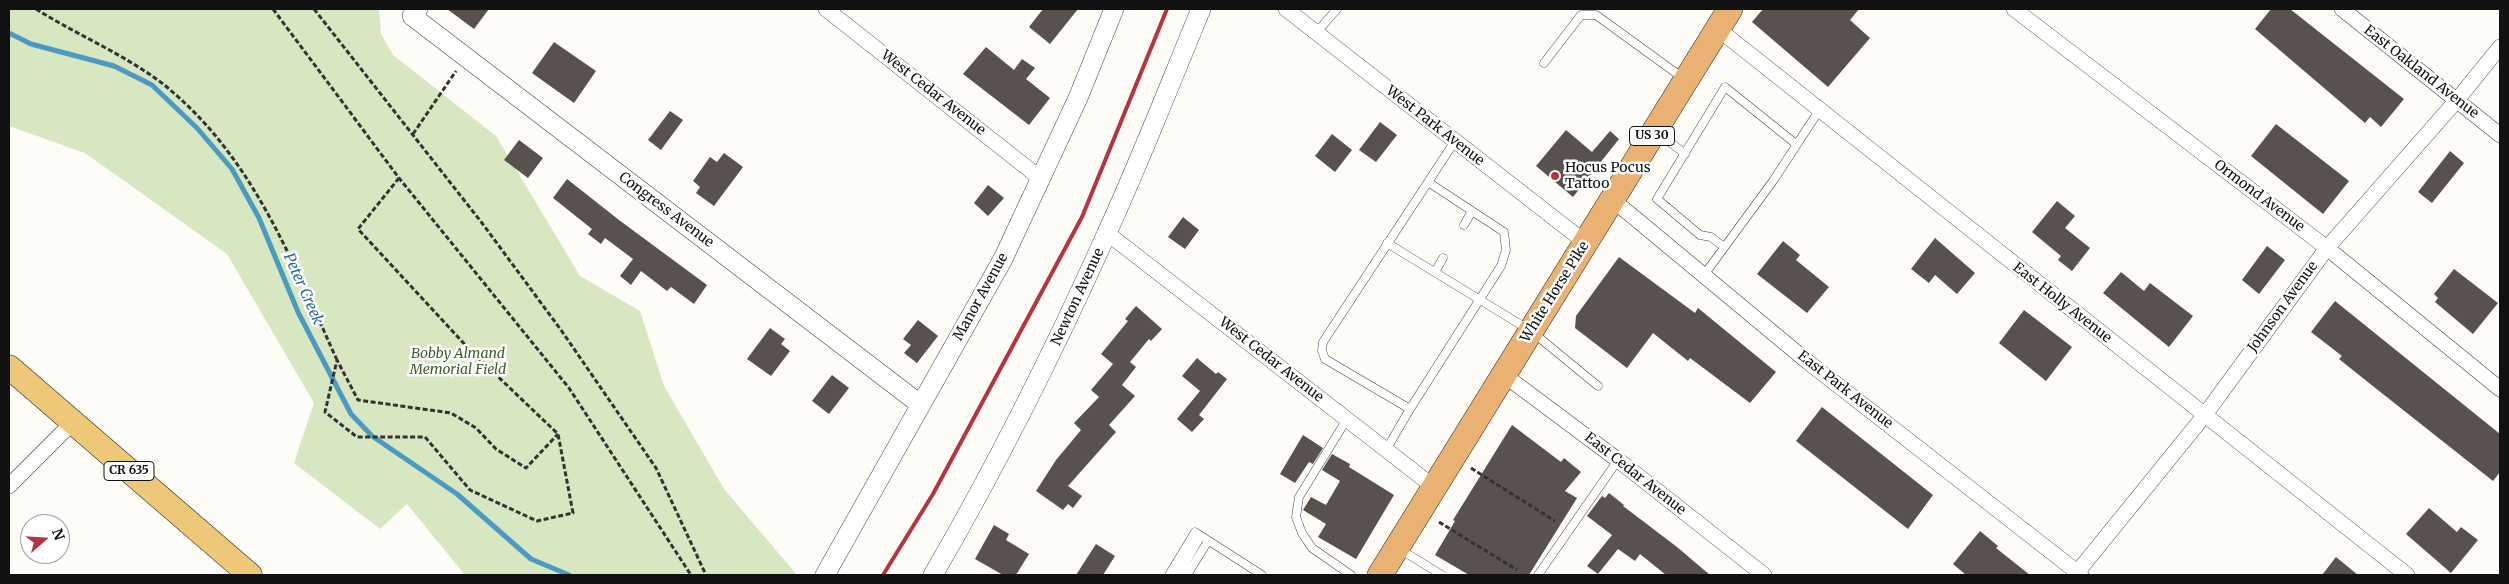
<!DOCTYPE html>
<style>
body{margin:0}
#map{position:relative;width:2509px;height:584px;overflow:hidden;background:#fefcf6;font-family:Merriweather,serif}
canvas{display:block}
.frame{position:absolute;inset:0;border:10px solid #111;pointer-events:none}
.north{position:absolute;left:20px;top:514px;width:50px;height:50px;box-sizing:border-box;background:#fff;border:1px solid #a0a0a0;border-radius:50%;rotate:71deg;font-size:14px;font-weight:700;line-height:20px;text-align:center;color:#111}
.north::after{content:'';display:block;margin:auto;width:18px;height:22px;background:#b53443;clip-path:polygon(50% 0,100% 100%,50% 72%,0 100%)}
</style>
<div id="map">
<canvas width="2509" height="584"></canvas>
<div class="frame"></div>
<div class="north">N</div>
</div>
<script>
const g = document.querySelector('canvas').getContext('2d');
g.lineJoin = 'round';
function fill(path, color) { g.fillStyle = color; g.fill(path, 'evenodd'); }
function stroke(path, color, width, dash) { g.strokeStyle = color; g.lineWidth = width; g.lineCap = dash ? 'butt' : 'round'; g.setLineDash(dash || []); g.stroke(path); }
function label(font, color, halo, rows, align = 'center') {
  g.font = font + ' Merriweather,serif'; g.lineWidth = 5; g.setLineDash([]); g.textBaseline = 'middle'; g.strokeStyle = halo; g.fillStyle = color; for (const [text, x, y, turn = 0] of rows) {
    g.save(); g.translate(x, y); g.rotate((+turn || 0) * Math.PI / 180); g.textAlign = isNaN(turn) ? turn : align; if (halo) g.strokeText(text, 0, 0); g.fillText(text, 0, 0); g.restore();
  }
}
fill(new Path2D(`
 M9 9H379L381 34 393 55 496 136 580 276 640 311 664 386 724 489 797 575H465L407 504 380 529 294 463 314 403 227 254 85 153 9 126Z`), '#d7e7c1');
stroke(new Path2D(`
 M9 33 31 44 114 66 152 85 197 128 232 169 259 218 298 312 351 414 372 436 457 494 531 559 569 575`), '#4c9ac2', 5);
fill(new Path2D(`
 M447 9H489L474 29Z
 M1043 9H1078L1050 44 1029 27Z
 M1763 9H1859L1850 20 1870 38 1828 87 1752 22Z
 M2271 9H2290L2404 99 2381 127 2370 117 2365 123 2255 29Z
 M554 42 596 71 574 103 532 73Z
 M986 47 1014 70 1022 59 1035 68 1026 79 1050 98 1029 125 963 74Z
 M670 111 683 120 661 150 648 140Z
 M1380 122 1397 135 1376 162 1359 150Z
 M2276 124 2349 181 2323 214 2251 156Z
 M1566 130 1592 152 1610 131 1619 139 1573 197 1536 166Z
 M1332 134 1352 150 1335 172 1315 156Z
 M519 140 543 158 528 178 504 160Z
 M2450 151 2464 163 2432 203 2418 192Z
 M724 153 743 167 714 206 696 193 700 187 693 181 710 157 717 162Z
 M567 179 619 220 707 285 694 304 671 287 667 291 641 271 631 285 620 276 633 259 605 238 601 244 588 234 592 229 553 198Z
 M988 185 1004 198 988 216 974 203Z
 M2057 201 2075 216 2065 228 2090 248 2072 271 2058 260 2061 256 2032 232Z
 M1183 217 1199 230 1185 249 1168 237Z
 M1935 238 1975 273 1957 294 1935 275 1929 283 1911 269Z
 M1783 241 1800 255 1796 260 1829 287 1807 313 1757 274Z
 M2267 246 2285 260 2259 294 2242 280Z
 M1619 257 1695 313 1698 308 1776 372 1750 403 1690 358 1688 361 1653 333 1627 368 1575 328 1576 316Z
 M2454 269 2498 303 2473 334 2435 302 2438 298 2434 294Z
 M2121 272 2144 291 2150 283 2193 316 2169 347 2103 293Z
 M2335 301 2500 434V472L2493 481 2369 383 2339 359 2342 356 2311 332Z
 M1136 306 1162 329 1151 341 1149 339 1130 362 1136 367 1122 385 1135 396 1109 425 1116 432 1068 486 1082 496 1073 508 1068 504 1063 510 1036 491 1056 460 1081 430 1074 423 1099 397 1091 390 1113 364 1101 354 1128 321 1125 319Z
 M2024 310 2072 347 2046 381 1999 343Z
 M918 320 938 336 917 363 904 353 911 345 903 339Z
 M770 328 785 339 781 344 790 351 771 376 747 359Z
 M1197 358 1216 374 1218 372 1227 379 1199 415 1204 419 1192 432 1177 419 1200 391 1182 376Z
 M832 375 849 388 829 414 812 401Z
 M1822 407 1933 495 1908 529 1796 441Z
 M1512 425 1561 462 1564 458 1581 472 1565 491 1577 498 1529 575H1469L1435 555 1455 521 1453 520Z
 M1303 435 1323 448 1313 464 1309 462 1295 483 1280 474Z
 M1332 454 1350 464 1349 467 1394 495 1356 559 1318 537 1326 524 1303 510 1311 497 1326 505 1340 481 1322 470Z
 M1609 493 1624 505 1623 506 1677 547 1710 575H1666L1640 554 1635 561 1618 549 1598 574 1587 566 1612 535 1587 516 1602 496 1605 498Z
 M2429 508 2457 532 2461 527 2478 540 2451 573 2406 534Z
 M994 525 1009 534 1006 540 1029 554 1016 575H1003L975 559Z
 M1980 531 1998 546 1996 548 2030 575H1966L1953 564Z
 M1096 544 1115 556 1103 575H1076Z
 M2336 557 2358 575H2322Z`), '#59514e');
const service = new Path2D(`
 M1316 33 1337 9
 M1544 63 1581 15H1596L1683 78
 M1657 132 1685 154
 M1464 225 1472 211
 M1387 243 1531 331 1598 386
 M1724 247 1711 237 1700 235 1657 199 1725 87 1796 144
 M1435 272 1443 258
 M1704 275 1773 181 1820 109
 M1410 409 1501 266 1506 250 1504 232 1428 182
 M1347 419 1299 497 1296 517 1302 533 1312 548 1351 575
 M1386 450 1410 409 1325 359 1322 351 1323 342 1455 141
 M1401 550 1442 575
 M1169 575 1195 532 1262 575
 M1178 575 1201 536
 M1187 575 1208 541
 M1538 575 1618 460`);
const minor = new Path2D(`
 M826 9 1040 178
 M1286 9 1586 243
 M2014 9 2327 248 2500 389
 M2342 9 2500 135
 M1718 29 2407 575
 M1613 200 1808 362 2081 575
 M1107 233 1434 487
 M1504 375 1618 460 1764 575
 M9 486 73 422
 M2075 575 2204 416 2327 248 2457 100 2500 47`);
const tertiary = new Path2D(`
 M418 9 412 16 921 405
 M825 575 1003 259 1078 98 1114 9
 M933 575C997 465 1054 351 1106 235 1140 161 1170 84 1201 9`);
const primary = new Path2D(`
 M9 367 250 575`);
const trunk = new Path2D(`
 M1380 575 1730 9`);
stroke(service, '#444', 9);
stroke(minor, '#444', 16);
stroke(tertiary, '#444', 20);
stroke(primary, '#222', 25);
stroke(trunk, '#222', 26);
stroke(new Path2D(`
 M36 9C77 35 124 54 163 84 252 155 291 259 337 360
 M273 9 399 178 569 388 691 575
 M314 9 482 223 561 330 656 468 706 575
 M413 134 456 71
 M399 178 358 229 469 349 558 434 573 513 537 521 470 490 425 437H357L325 412 337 360 358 400 451 413 476 428 496 449 526 468 558 434
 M1471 468 1555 521
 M1439 522 1517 570`), '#333', 3, [5, 2.5]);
stroke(service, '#fff', 8);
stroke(minor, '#fff', 15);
stroke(tertiary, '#fff', 19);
stroke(primary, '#ecc878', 24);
stroke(trunk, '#eab272', 25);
stroke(new Path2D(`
 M883 575 933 494 1082 217 1167 9`), '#b53443', 4);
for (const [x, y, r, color] of [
 [1555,176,5,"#b53443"]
]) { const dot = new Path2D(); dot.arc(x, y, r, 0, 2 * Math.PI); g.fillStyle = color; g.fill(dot); stroke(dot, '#fff', 2); }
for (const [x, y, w] of [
 [1652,136,45],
 [129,471,50]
]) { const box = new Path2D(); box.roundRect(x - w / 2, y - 9.5, w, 19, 4); g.fillStyle = '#fff'; g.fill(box); stroke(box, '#111', 1); }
label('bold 12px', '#111', null, [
 ["US 30",1652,136],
 ["CR 635",129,471]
]);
label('14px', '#111', '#fff', [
 ["East Oakland Avenue",2421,72,38],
 ["West Cedar Avenue",933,93,38],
 ["West Park Avenue",1435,126,38],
 ["Ormond Avenue",2259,196,37],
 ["Congress Avenue",666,210,37],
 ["White Horse Pike",1555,292,-58],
 ["Manor Avenue",981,297,-61],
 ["Newton Avenue",1078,297,-65],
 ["East Holly Avenue",2062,303,38],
 ["Johnson Avenue",2283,307,-54],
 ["West Cedar Avenue",1271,360,38],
 ["East Park Avenue",1845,390,38],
 ["East Cedar Avenue",1635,474,38]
]);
label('14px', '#111', '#fff', [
 ["Hocus Pocus",1565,168],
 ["Tattoo",1565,184]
], 'left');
label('italic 14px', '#376426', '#fff', [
 ["Bobby Almand",458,354],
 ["Memorial Field",458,370]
]);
label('italic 15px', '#246d99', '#fff', [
 ["Peter Creek",303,289,66]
]);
</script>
